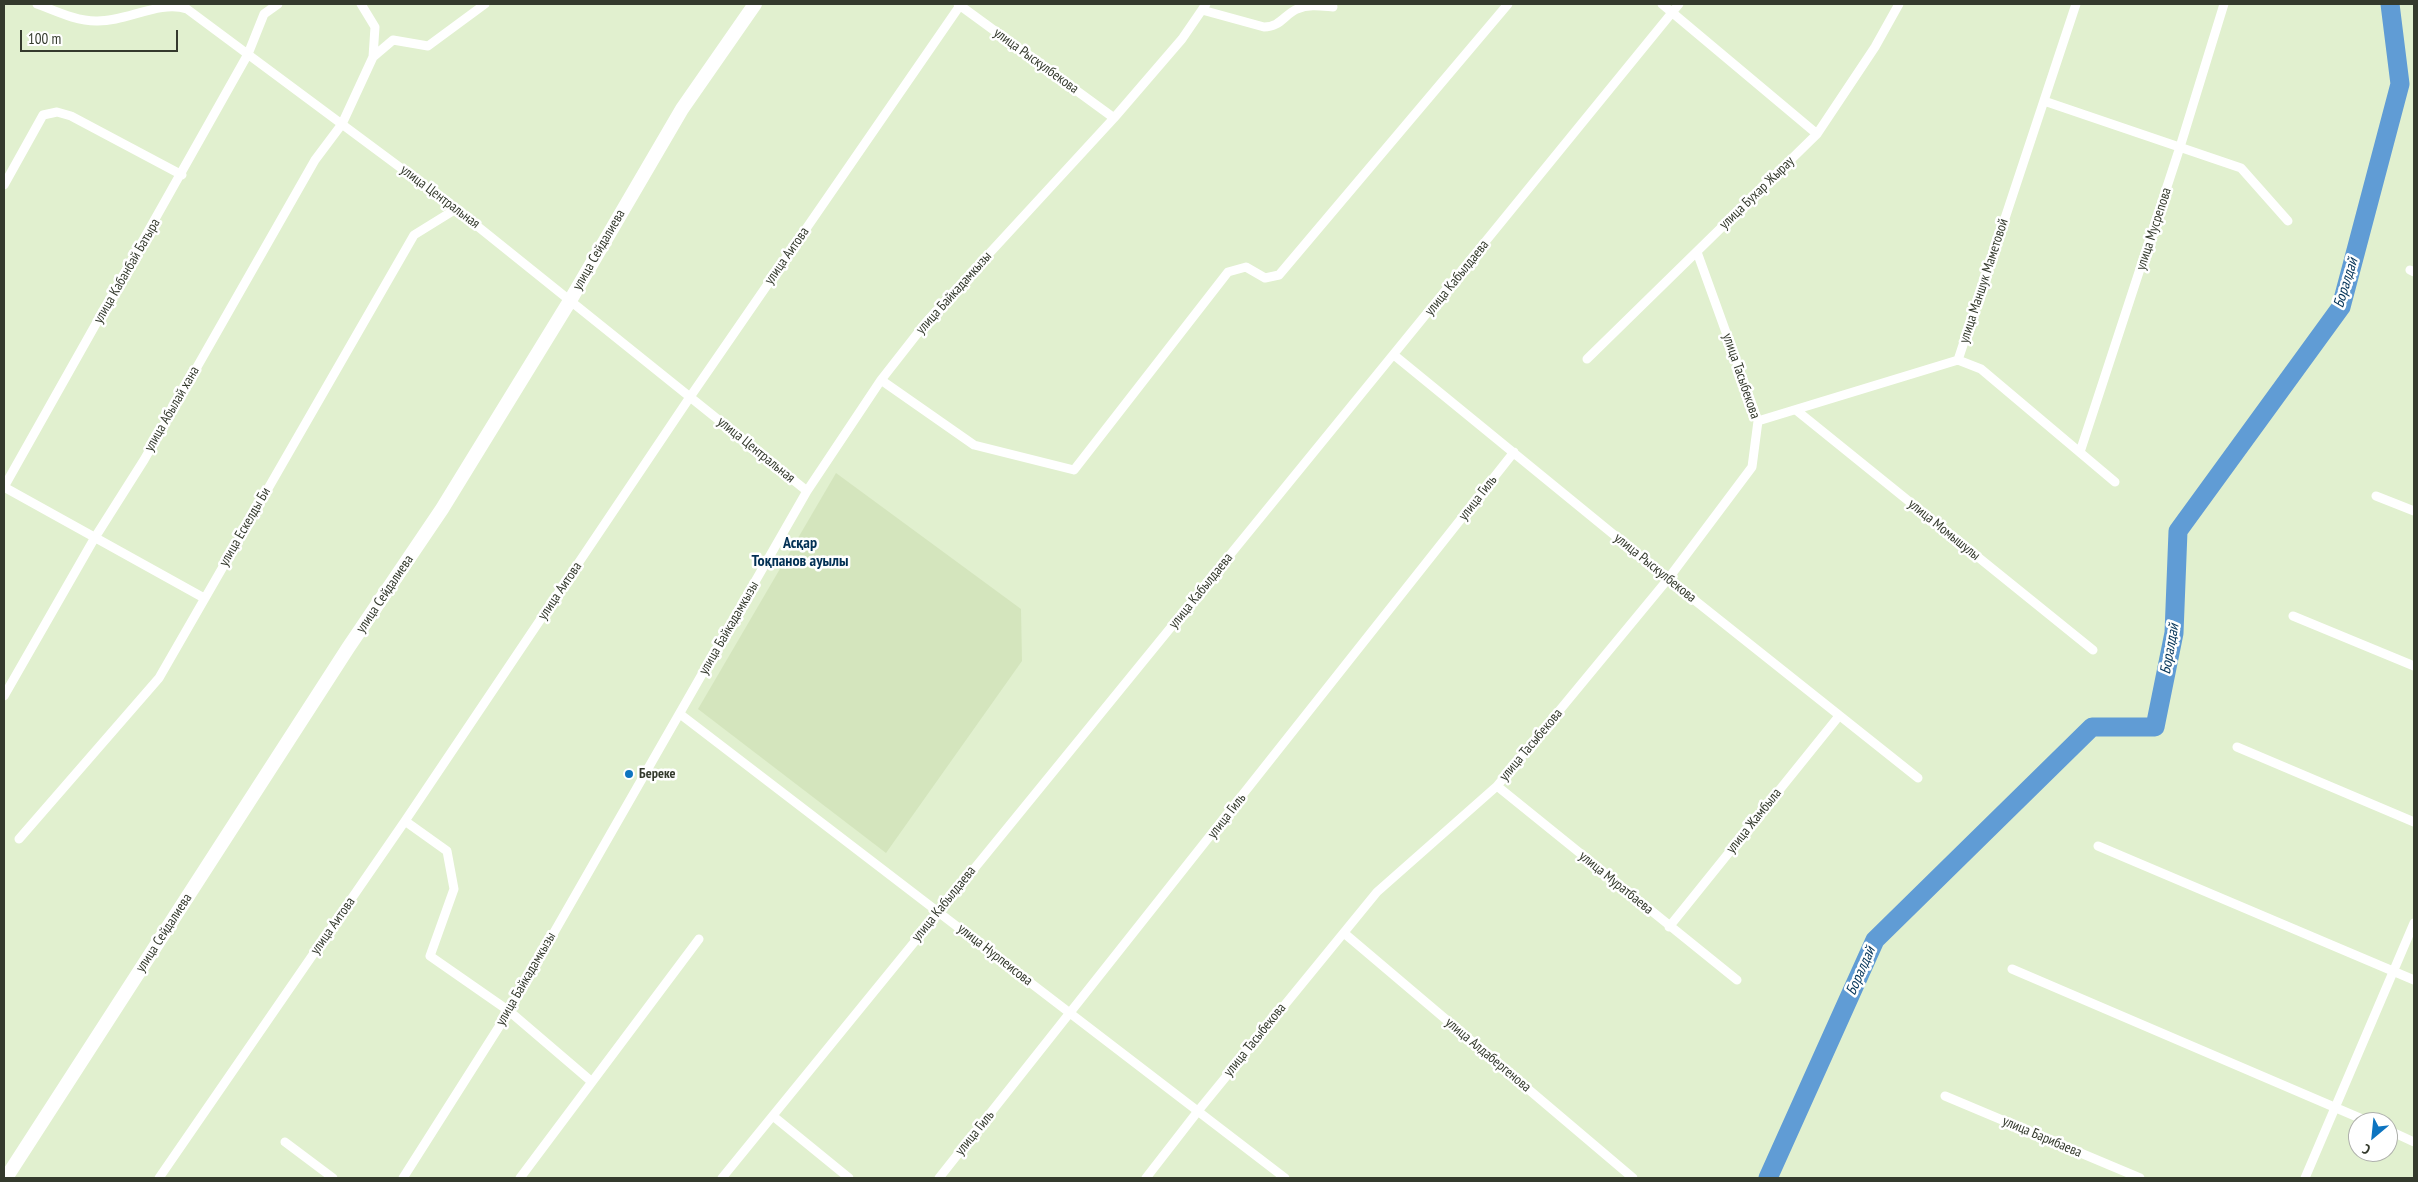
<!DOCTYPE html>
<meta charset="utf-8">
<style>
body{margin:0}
#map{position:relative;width:2418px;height:1182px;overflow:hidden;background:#e1f0cf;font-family:"PT Sans Narrow",sans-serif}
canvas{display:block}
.frame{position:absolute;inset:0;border:5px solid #343a2d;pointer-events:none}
.north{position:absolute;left:2348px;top:1112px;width:50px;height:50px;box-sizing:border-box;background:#fff;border:1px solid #aeb0ab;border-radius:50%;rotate:208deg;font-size:14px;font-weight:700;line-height:20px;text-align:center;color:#343a2d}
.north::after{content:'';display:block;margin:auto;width:18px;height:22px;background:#0d74c0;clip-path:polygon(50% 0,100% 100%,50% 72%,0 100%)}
.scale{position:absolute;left:20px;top:30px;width:158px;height:22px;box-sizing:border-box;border:2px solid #343a2d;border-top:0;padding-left:6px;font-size:15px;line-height:18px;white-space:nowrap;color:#343a2d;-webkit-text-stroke:4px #fff;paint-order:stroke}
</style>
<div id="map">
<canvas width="2418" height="1182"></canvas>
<div class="frame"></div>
<div class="north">С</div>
<div class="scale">100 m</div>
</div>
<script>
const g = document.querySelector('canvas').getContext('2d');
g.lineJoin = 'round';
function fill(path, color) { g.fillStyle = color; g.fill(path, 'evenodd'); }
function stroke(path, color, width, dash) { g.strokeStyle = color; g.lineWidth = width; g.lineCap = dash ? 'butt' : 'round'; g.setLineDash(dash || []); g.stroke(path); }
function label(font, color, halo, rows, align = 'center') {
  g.font = font + ' "PT Sans Narrow",sans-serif'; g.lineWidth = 5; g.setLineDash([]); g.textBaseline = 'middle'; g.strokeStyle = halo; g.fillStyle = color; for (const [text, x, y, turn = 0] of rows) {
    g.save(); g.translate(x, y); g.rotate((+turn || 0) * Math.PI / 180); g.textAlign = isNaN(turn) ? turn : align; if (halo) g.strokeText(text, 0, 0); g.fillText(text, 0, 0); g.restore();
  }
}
fill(new Path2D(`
 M836 473 1021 609 1022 661 886 853 698 709Z`), '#d4e5bd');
stroke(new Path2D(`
 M1768 1178 1875 940 2092 727H2155L2174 633 2178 531 2341 307 2400 84 2390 4`), '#609cd5', 19);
stroke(new Path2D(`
 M37 4C56 11 76 21 96 21 126 22 159 0 187 9L456 209 807 491
 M958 4 1114 118
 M1662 4 1817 134
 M1202 10 1264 27C1280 27 1284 15 1297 9 1309 4 1321 6 1333 7
 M373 57 393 40 428 46 485 4
 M2044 101 2241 168 2288 221
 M4 185 43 115 57 112 71 116 182 175
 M2410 270 2414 272
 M1394 355 1668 579 1918 778
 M1587 359 1817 134 1875 47 1899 4
 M1958 360 2076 4
 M1958 360 1981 369 2115 482
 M881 380 974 445 1074 470 1228 272 1246 267 1265 278 1279 275 1508 4
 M1796 410 2093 650
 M1758 421 1958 360
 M2080 452 2180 147 2224 4
 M4 487 248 54 264 14 278 4
 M4 487 204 598
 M2376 496 2414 511
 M2293 616 2414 666
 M4 696 94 539 144 460 315 160 342 124 373 57 375 27 361 4
 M680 714 1285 1178
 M2237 747 2414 822
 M1497 786 1737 980
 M405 821 447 851 454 889 430 956 509 1011 592 1082
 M19 839 159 678 414 235 456 209
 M2098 846 2414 980
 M1669 927 1839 716
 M1344 933 1633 1178
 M2012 969 2369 1122
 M1945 1096 2140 1178
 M773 1116 849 1178
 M2388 1130 2414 1142
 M285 1142 333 1178
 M159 1178 405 821 690 397 961 4
 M403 1178 509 1011 807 491 881 380 928 320 1114 118 1182 39 1206 4
 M520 1178 699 939
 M722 1178 1679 4
 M939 1178 1514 452
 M1146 1178 1198 1111 1377 892 1497 786 1668 579 1752 467 1758 421 1697 252
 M2305 1178 2414 923`), '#fff', 9);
stroke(new Path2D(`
 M6 1178 348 648 442 509 571 299 682 109 755 4`), '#fff', 14);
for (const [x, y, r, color] of [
 [629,774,5,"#0d74c0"]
]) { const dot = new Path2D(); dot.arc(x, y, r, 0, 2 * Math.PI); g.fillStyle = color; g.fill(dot); stroke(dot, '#fff', 2); }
label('14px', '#343a2d', '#fff', [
 ["улица Рыскулбекова",1036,61,36],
 ["улица Бухар Жырау",1757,193,-44],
 ["улица Центральная",440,197,37],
 ["улица Мусрепова",2154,229,-72],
 ["улица Сейдалиева",599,250,-60],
 ["улица Аитова",787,256,-55],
 ["улица Кабанбай Батыра",127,271,-60],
 ["улица Кабылдаева",1457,278,-51],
 ["улица Маншук Маметовой",1984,281,-72],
 ["улица Байкадамкызы",954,293,-48],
 ["улица Тасыбекова",1741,376,71],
 ["улица Абылай хана",172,409,-60],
 ["улица Центральная",756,450,39],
 ["улица Гиль",1478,498,-52],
 ["улица Ескелды Би",245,527,-60],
 ["улица Момышулы",1944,530,39],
 ["улица Рыскулбекова",1655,568,39],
 ["улица Аитова",560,591,-56],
 ["улица Кабылдаева",1201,591,-51],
 ["улица Сейдалиева",385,594,-56],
 ["улица Байкадамкызы",729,628,-60],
 ["улица Тасыбекова",1531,745,-50],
 ["улица Гиль",1227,816,-52],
 ["улица Жамбыла",1754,821,-51],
 ["улица Муратбаева",1616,883,39],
 ["улица Кабылдаева",944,904,-51],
 ["улица Аитова",333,926,-55],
 ["улица Сейдалиева",164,933,-57],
 ["улица Нурпеисова",995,955,38],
 ["улица Байкадамкызы",526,979,-60],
 ["улица Тасыбекова",1255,1040,-51],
 ["улица Алдабергенова",1488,1055,40],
 ["улица Гиль",975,1133,-51],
 ["улица Барибаева",2042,1137,23]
]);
label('bold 14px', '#343a2d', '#fff', [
 ["Береке",639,774]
], 'left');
label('italic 15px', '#023257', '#fff', [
 ["Боралдай",2346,283,-73],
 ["Боралдай",2170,649,-80],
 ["Боралдай",1861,971,-66]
]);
label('bold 16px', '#023054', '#fff', [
 ["Асқар",800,543],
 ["Тоқпанов ауылы",800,561]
]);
</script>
